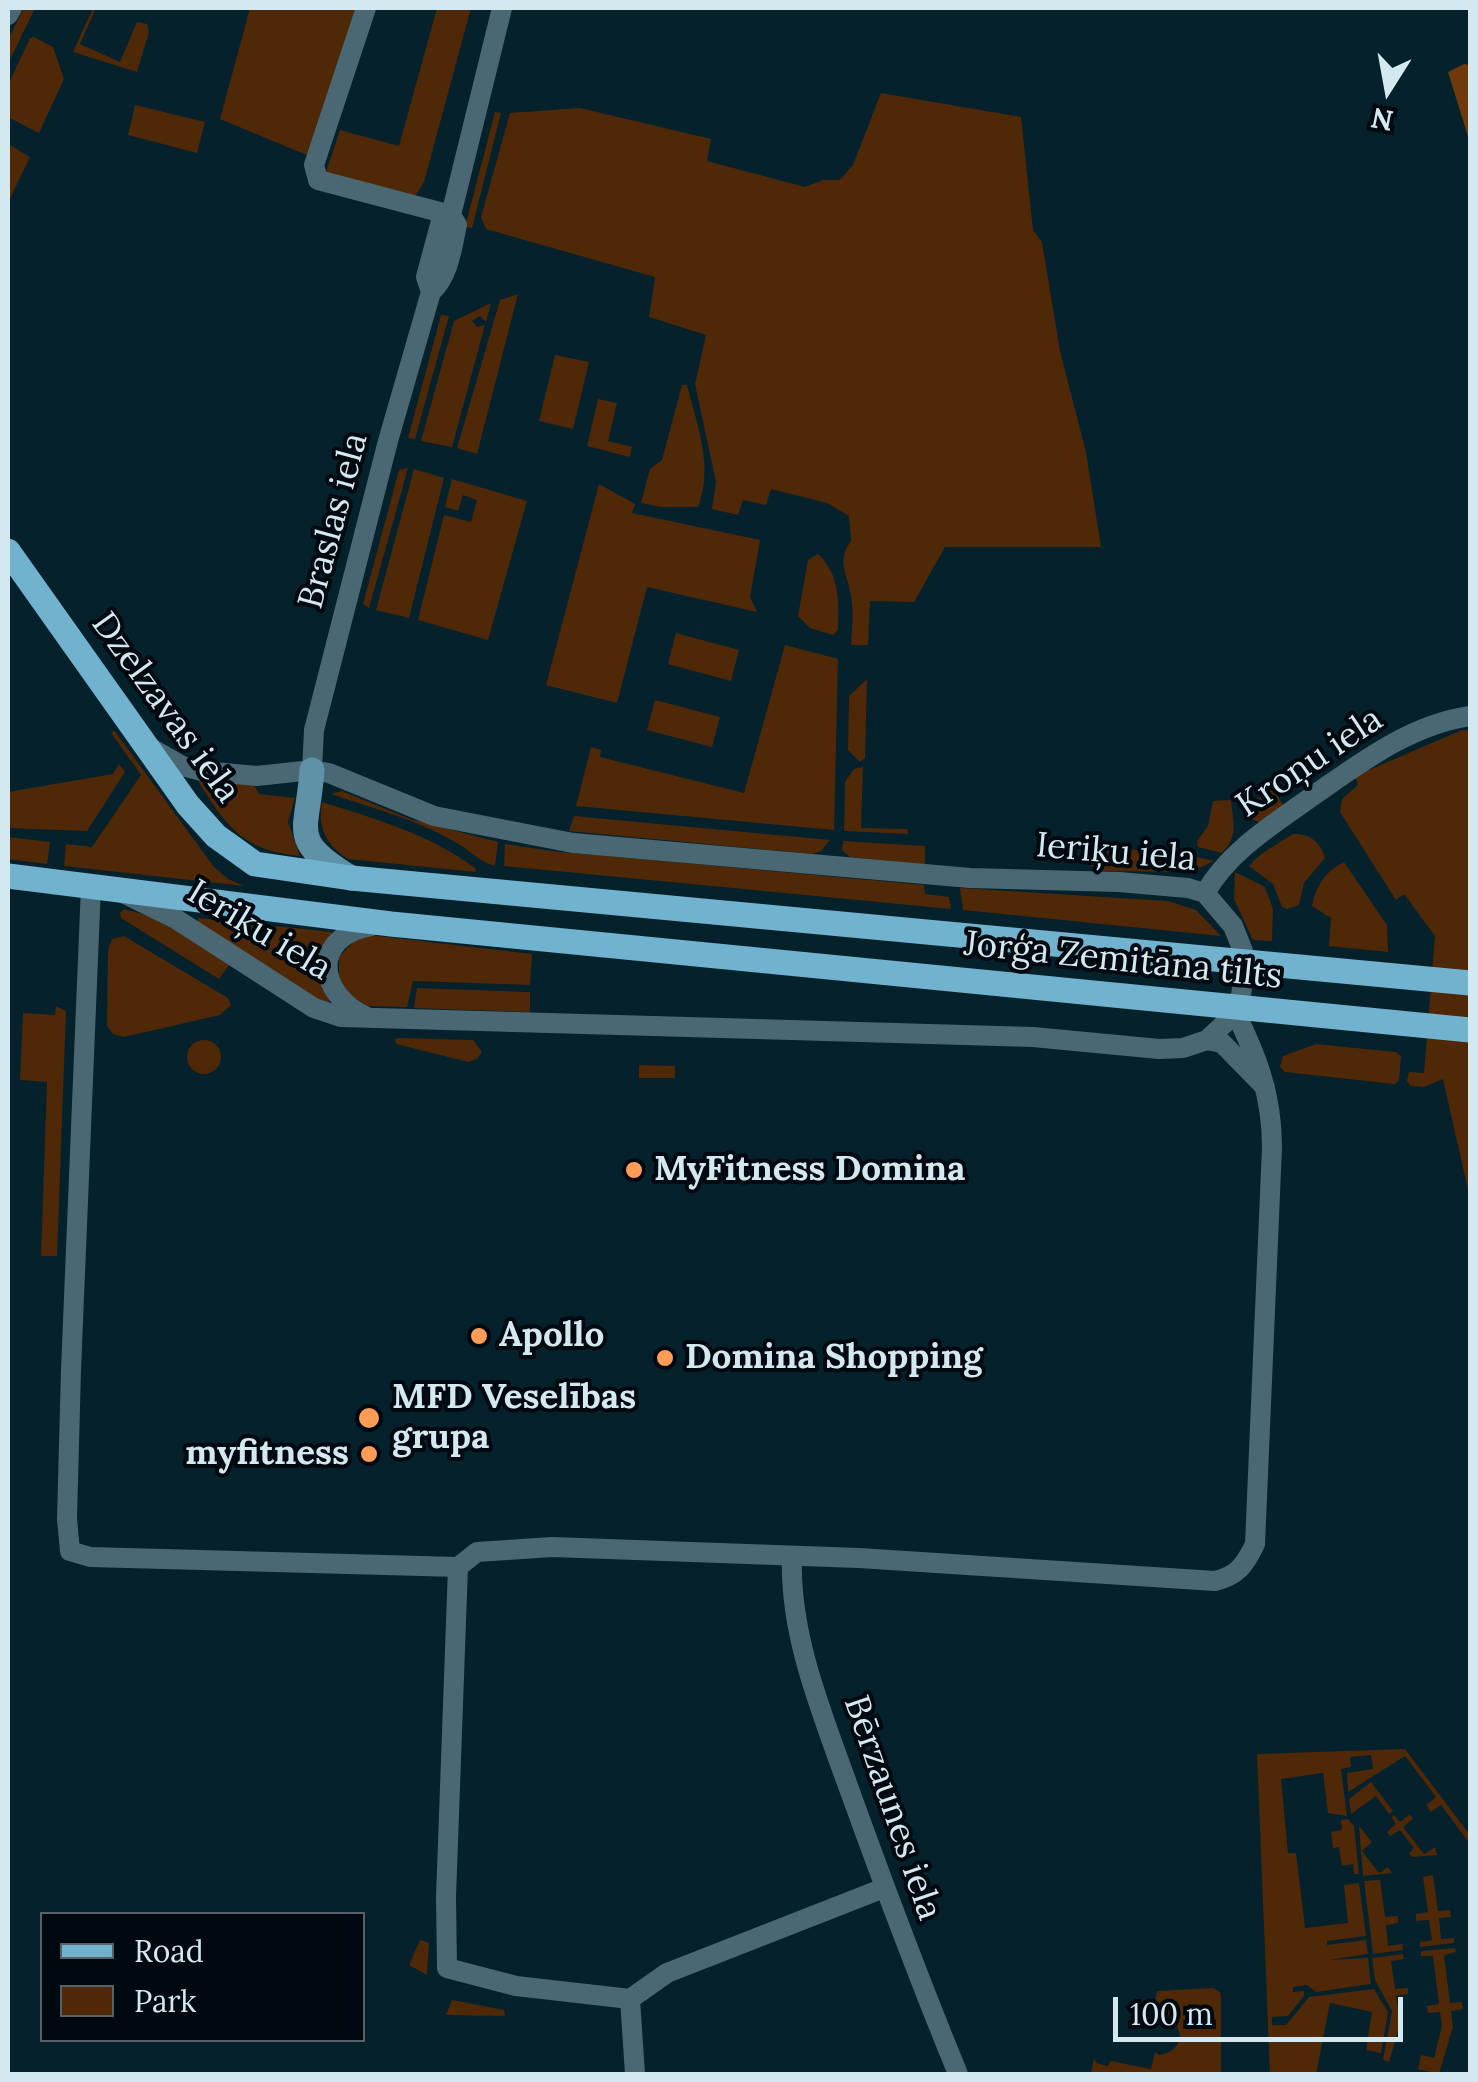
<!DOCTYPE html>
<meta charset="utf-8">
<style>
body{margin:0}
#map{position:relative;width:1478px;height:2082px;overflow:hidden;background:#05212b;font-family:Lora,serif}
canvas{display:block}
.frame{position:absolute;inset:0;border:10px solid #d4e8f0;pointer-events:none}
.legend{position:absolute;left:40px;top:1912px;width:325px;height:130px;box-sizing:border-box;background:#00090f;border:2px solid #556269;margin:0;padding:12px 18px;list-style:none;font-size:30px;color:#d4e8f0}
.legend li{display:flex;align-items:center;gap:20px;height:50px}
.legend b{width:50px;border:2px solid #556269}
.north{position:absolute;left:1338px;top:40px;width:100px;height:100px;-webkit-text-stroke:8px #00090f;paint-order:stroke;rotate:191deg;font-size:28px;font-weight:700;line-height:40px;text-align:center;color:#d4e8f0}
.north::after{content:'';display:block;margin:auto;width:35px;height:45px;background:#d4e8f0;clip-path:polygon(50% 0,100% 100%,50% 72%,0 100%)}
.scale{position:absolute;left:1113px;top:1997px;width:290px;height:45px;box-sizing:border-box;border:5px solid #d4e8f0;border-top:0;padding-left:12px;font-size:30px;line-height:35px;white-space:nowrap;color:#d4e8f0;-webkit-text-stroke:8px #00090f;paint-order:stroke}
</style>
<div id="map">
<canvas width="1478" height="2082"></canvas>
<div class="frame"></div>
<ul class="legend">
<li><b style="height:12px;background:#71b3ce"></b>Road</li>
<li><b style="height:28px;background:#4f2808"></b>Park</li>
</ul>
<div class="north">N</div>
<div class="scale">100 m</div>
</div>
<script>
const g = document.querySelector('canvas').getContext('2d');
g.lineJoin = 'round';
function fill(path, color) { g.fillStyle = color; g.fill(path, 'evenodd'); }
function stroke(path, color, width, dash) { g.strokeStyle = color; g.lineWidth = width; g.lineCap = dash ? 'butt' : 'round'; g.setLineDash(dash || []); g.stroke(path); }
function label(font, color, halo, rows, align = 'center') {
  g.font = font + ' Lora,serif'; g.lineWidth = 8; g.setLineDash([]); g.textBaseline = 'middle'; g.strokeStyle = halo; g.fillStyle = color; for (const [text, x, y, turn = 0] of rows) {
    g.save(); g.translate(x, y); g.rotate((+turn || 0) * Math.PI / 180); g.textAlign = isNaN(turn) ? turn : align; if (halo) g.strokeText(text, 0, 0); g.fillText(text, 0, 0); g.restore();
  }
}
fill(new Path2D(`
 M24 8H35L8 64V40Z
 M93 8H96L80 44 120 62 137 22 147 24 149 32 137 72 73 52Z
 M250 8H356L309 156 220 119Z
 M437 8H471L424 182 413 200 325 175 340 130 399 146Z
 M34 37 53 47 64 79 39 133 8 117V85L30 38Z
 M881 93 1021 117 1033 230 1042 242 1060 351 1086 452 1101 547H945L914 602 870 601 868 645H851C852 632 853 617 852 604 851 579 834 564 851 541L849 516 827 503 771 489 766 505 743 500 738 515 712 509 716 482 695 384 706 335 649 317 655 277 486 229 481 217 510 113 580 108 711 139 707 161 805 187 823 180H840L853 165Z
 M135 105 205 122 197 153 128 135Z
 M495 112 501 113 472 228 465 227Z
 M8 144 30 157 8 203Z
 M518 294 477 454 457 448 500 300Z
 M491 303 486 322 480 316 472 321 477 327 485 325 452 447 421 441 454 321Z
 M441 315 449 316 415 439 408 438Z
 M555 355 589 362 573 429 539 421Z
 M682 385H687C697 425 714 467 698 507H660L641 503 650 469 662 460Z
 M598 399 617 403 608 441 632 447 630 457 587 446Z
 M408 468 369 608 363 604 399 470Z
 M414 469 444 478 409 618 376 610Z
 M452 479 527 501 488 640 418 620 444 515 471 522 477 500 463 495 458 511 445 507Z
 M599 484 635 504 632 513 760 540 750 597 757 612 647 587 617 703 546 685Z
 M818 554C840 574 839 602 838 630L833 635 810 628 798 616 808 560Z
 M676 633 739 650 731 681 668 664Z
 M785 645 838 659 834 830 576 806 591 747 601 750 600 757 744 793Z
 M867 679 865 758 860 762 848 750 849 696Z
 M655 700 720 717 712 747 647 730Z
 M114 730 214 867 228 879 244 886 64 866 66 844 92 847 141 775 111 733Z
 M1462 730H1470V1199L1443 1079 1424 1087 1411 1086 1407 1081 1409 1072 1424 1073 1435 936 1404 894 1396 900 1340 812 1342 799 1358 785 1355 776Z
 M119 764 125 772 87 831 8 828V792L113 774Z
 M863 767 861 828 907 829 908 834 844 831 845 782 854 769Z
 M198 781 254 785 259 794 295 798 288 822 300 856C242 850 227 827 198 781Z
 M1273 789 1284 806 1259 822C1246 818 1245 811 1243 799L1259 798Z
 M342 791 410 819 498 842 495 866C479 862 470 850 455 842 418 820 372 808 331 794Z
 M1231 800C1233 822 1239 836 1222 853L1198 847 1197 841 1208 826 1213 801Z
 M322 802C376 819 429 834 475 868L476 872 348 859C326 845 317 827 322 802Z
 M574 816 830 840 821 851 812 854 569 831Z
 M1293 834C1310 834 1320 841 1325 858L1304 883 1299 905 1287 909 1282 907 1273 884 1249 866 1261 854Z
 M8 837 50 842 47 864 8 859Z
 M843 841 925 846V865L850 857 842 850Z
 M505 844 552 851 924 885 925 894 949 897 951 909 504 866Z
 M1086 848 1171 851 1214 861 1191 872 1099 871 1087 863Z
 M1344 862 1387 925 1388 952 1329 946 1331 918 1312 906C1316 885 1326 871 1344 862Z
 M1235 872 1265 887 1273 909 1272 941 1253 940 1234 899Z
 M960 888 1168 901 1196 910 1221 936 963 910Z
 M124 909 154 917 230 964 219 979 121 918 120 913Z
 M198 918 332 932 326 942 329 1002 324 1004 197 923Z
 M361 934 532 954 530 985 413 981 407 1007 368 1006 352 997 339 980V957Z
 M124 936 228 998 231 1005 220 1015 124 1037 113 1034 107 1026 108 950 112 939Z
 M417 988 530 992V1012L414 1008Z
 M56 1006 66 1011 57 1256H41L47 1082 20 1080 23 1013 55 1015Z
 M399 1038 473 1040 482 1052 478 1058 469 1062 396 1044 395 1039Z
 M187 1057a17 17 0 1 1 34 0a17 17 0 1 1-34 0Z
 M1316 1044 1396 1052 1401 1056 1399 1081 1394 1084 1285 1072 1280 1067 1283 1056Z
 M639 1065 675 1066V1078H639Z
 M1405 1749 1470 1835V1844L1441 1805 1431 1812 1426 1805 1436 1797 1405 1756 1348 1792 1347 1773 1373 1769 1371 1755 1350 1757 1351 1767 1341 1769 1347 1816 1328 1813 1323 1773 1281 1779 1288 1853H1296L1305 1928 1348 1923 1344 1885 1359 1883 1366 1936 1327 1941V1945L1366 1940 1368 1954 1329 1960 1368 1958 1371 1984 1316 1992 1307 1985 1293 1987V1992L1304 1991V1996L1288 2016 1272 2017V2025H1286L1309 1997 1374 1989 1388 2012 1381 2053 1366 2050 1372 2012 1330 2003 1316 2074H1270L1257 1754Z
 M1371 1782 1393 1811 1389 1814 1376 1796 1351 1814 1349 1799Z
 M1410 1814 1413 1819 1403 1827 1424 1854 1435 1847 1437 1855 1412 1857 1409 1853 1414 1848 1400 1830 1390 1836 1387 1832 1396 1824 1392 1818 1394 1815 1400 1822Z
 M1348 1819 1354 1826 1359 1874H1354L1353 1864 1342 1866 1339 1847 1333 1848 1331 1832 1342 1830 1341 1820Z
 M1359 1826 1372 1842 1362 1851 1379 1873 1388 1867 1392 1873 1363 1876Z
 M1433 1875 1438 1911 1450 1910 1451 1917 1439 1918 1441 1939 1454 1938V1943L1420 1947V1942L1432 1940 1429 1920 1416 1921V1914L1428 1912 1423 1877Z
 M1380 1880 1385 1917 1398 1916V1923L1386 1925 1388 1946 1402 1944 1403 1950 1373 1954 1364 1881Z
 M420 1940 429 1943 427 1975 409 1965Z
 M1455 1948 1456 1952 1444 1955 1450 2003 1462 2002 1463 2009 1451 2011 1453 2027 1439 2074 1418 2069 1421 2055 1434 2058 1442 2026 1440 2012 1428 2013 1427 2006 1439 2004 1433 1956H1421V1951Z
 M1403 1954 1404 1959 1391 1961 1395 1989 1408 1988V1994L1396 1996 1400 2024 1389 2062 1383 2060 1392 2011 1375 1980 1372 1958Z
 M1213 1988 1220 1992 1221 1998V2074H1091L1094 2058 1096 2063 1108 2066 1110 2061 1151 2069 1155 2052 1159 2055C1193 2049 1181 2016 1154 2009L1157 1991Z
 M452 2000 504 2010 505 2016 446 2015Z`), '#4f2808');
fill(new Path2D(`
 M1464 64 1470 65V143L1448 72Z`), '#6e390d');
stroke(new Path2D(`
 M366 8 314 165 318 180 451 215
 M8 15 12 8
 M431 292 426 277 441 221 451 215
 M312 770 314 730 388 441 431 292C449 276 452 248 457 225L451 215 502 8
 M91 886 71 1370 67 1519 70 1551 90 1557 458 1567
 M123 893 176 919 314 1008 341 1017 1033 1037 1159 1049 1183 1048 1207 1040 1225 1023 1241 996 1244 971 1243 951 1233 926 1205 893 1188 888 1119 882 970 878 573 843 434 816 329 773 312 770 257 776 202 771 182 766 149 747
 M1205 893C1229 852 1269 827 1307 800 1358 765 1408 725 1470 716
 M367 1017C317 995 310 936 372 926
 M1207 1040 1222 1043 1265 1087
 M792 1556C789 1635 822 1713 848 1786 883 1883 919 1979 958 2074
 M884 1888 667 1973 630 1999 516 1986 447 1968 446 1897 458 1567 477 1552 552 1547 859 1558 1215 1581C1237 1576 1245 1565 1255 1544L1272 1147C1272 1095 1257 1056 1234 1010
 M630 1999 635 2074`), '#496874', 20);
stroke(new Path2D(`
 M312 770C308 833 287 839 351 878`), '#6092a7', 25);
stroke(new Path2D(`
 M8 551 188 805 216 836 255 864 351 878 1470 983
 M8 876 391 924 1470 1030`), '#71b3ce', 25);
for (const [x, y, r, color] of [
 [634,1170,10,"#fd9c56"],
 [479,1336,10,"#fd9c56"],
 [665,1358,10,"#fd9c56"],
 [369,1418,12,"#fd9c56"],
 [369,1454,10,"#fd9c56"]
]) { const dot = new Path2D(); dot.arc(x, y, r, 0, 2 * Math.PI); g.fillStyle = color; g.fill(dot); stroke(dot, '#00090f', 4); }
label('35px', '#d4e8f0', '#00090f', [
 ["Braslas iela",334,521,-75],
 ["Dzelzavas iela",165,708,54],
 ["Kroņu iela",1310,763,-34],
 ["Ieriķu iela",1116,853,5],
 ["Ieriķu iela",259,931,31],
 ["Jorģa Zemitāna tilts",1123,961,6],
 ["Bērzaunes iela",892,1808,71]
]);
label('bold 35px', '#d4e8f0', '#00090f', [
 ["MyFitness Domina",654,1170],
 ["Apollo",499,1336],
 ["Domina Shopping",685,1358],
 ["MFD Veselības",392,1398],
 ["grupa",392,1438],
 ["myfitness",349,1454,"right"]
], 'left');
</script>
